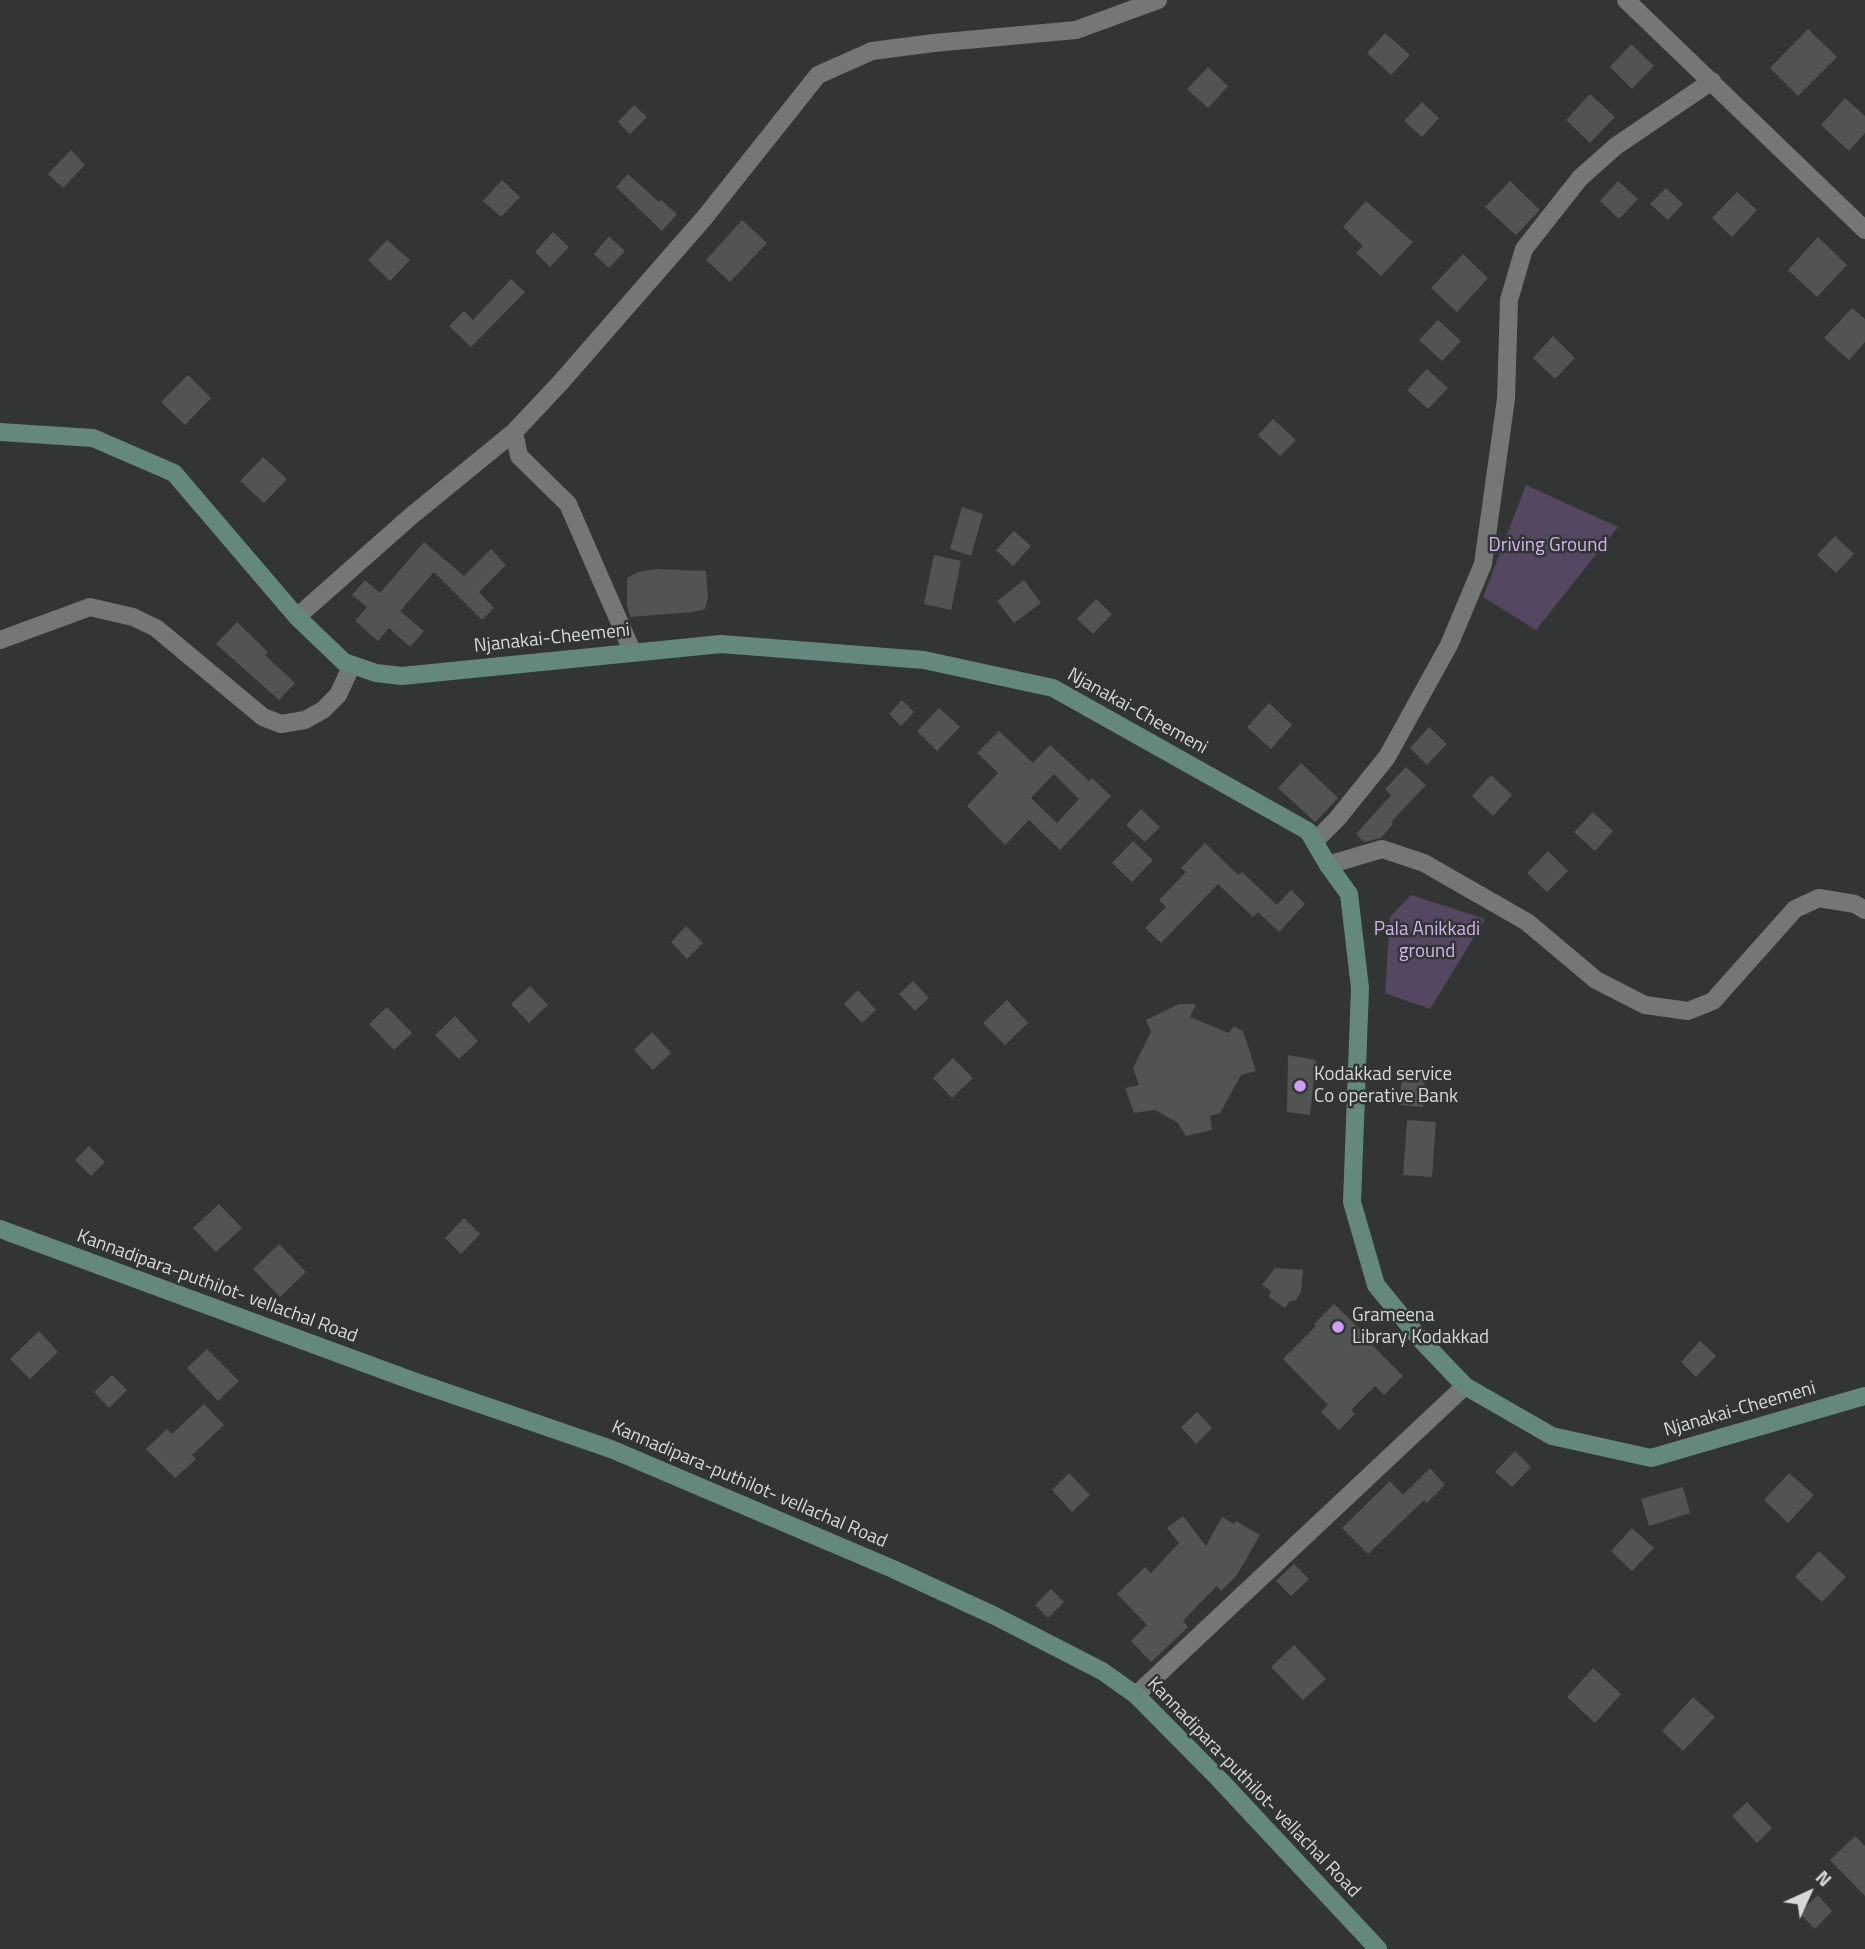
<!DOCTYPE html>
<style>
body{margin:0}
#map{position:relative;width:1865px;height:1949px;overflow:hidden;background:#323534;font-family:"Titillium Web",sans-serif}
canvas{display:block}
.north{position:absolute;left:1774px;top:1858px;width:70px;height:70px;-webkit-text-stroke:5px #323534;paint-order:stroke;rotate:45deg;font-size:19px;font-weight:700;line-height:28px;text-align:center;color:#d6d8d7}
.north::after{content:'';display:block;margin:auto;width:24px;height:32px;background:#d6d8d7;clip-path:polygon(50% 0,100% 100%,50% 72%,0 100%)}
</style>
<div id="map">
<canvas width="1865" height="1949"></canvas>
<div class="north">N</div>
</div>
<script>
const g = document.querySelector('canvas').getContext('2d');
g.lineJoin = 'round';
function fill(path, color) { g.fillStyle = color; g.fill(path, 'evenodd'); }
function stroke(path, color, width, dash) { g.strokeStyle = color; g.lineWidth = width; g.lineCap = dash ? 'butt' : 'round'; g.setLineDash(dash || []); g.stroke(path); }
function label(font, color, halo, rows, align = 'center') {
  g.font = font + ' "Titillium Web",sans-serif'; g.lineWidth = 5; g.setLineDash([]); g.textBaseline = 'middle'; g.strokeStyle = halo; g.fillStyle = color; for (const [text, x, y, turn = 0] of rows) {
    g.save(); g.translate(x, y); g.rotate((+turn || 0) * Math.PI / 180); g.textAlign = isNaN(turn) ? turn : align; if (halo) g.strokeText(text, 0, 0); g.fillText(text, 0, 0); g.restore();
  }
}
fill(new Path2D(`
 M1526 485 1618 527 1536 630 1483 597Z
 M1411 895 1485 919 1430 1009 1385 993 1390 917Z`), '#554761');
fill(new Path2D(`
 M1808 29 1837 57 1798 96 1770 68Z
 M1385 33 1410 55 1391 75 1367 53Z
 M1631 44 1654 66 1632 89 1610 67Z
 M1208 67 1228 86 1208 108 1187 89Z
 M1590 94 1615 117 1590 143 1566 120Z
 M1845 98 1865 116V133L1849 151 1821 125Z
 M1422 102 1439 118 1422 137 1404 121Z
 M634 105 647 117 630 134 618 122Z
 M71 150 85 165 63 188 48 174Z
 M628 174 659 202 661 200 677 214 662 231 616 187Z
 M502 180 520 197 501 217 483 201Z
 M1510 181 1540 210 1516 235 1485 207Z
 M1618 181 1638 199 1619 219 1600 201Z
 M1666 188 1683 204 1668 220 1650 204Z
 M1737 192 1757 210 1732 237 1712 218Z
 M1366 201 1413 242 1381 276 1356 253 1363 246 1343 227Z
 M742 220 767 243 730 282 706 260Z
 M553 232 569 247 550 267 535 252Z
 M609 236 625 251 609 268 594 254Z
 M1818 237 1847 265 1817 297 1788 270Z
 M387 240 410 260 390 281 368 260Z
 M1463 254 1488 278 1457 312 1431 288Z
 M511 279 525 292 471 347 449 326 464 311 473 320Z
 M1852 308 1865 319V342L1849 360 1824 338Z
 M1438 320 1461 341 1442 361 1419 340Z
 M1553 336 1575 358 1555 379 1533 358Z
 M1427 369 1448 388 1428 409 1407 390Z
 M188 375 211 398 185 425 161 402Z
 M1273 419 1296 440 1280 456 1258 435Z
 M263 457 287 479 264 503 240 481Z
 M962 507 983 514 971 556 950 549Z
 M1014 531 1031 546 1013 566 996 550Z
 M1835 536 1854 554 1836 573 1817 555Z
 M424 542 464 576 491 549 506 565 479 592 494 608 482 620 434 572 400 611 424 631 410 647 389 628 378 641 355 621 367 607 352 595 365 580 380 593Z
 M934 555 961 561 951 610 924 604Z
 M657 569 706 571 708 598 705 609 692 612 630 617 627 605V578L638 572Z
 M1024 580 1041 603 1014 623 997 601Z
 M1096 599 1112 614 1093 634 1077 619Z
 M237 622 268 652 265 655 295 683 279 700 216 644Z
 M902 700 914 712 901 726 889 714Z
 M1269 703 1292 725 1271 749 1247 727Z
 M939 708 960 727 937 751 917 731Z
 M1429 727 1447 744 1427 765 1410 748Z
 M999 731 1033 763 1050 745 1089 781 1092 778 1111 796 1060 850 1029 820 1005 845 967 806 998 773 977 753ZM1054 774 1079 799 1057 823 1031 798Z
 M1301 763 1338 798 1315 822 1278 788Z
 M1406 767 1426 785 1391 822 1393 824 1381 838 1364 842 1356 834 1391 795 1385 789Z
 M1491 775 1512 795 1493 816 1472 796Z
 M1141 809 1160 827 1145 842 1126 825Z
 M1593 812 1613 831 1595 851 1574 832Z
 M1133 841 1153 860 1132 882 1112 863Z
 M1205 843 1238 875 1242 872 1277 905 1291 890 1305 904 1279 932 1258 912 1253 917 1218 884 1161 943 1145 928 1166 907 1159 900 1186 872 1181 868Z
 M1548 851 1568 871 1547 892 1527 873Z
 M686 926 703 943 687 959 671 942Z
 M913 981 929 998 915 1011 899 994Z
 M530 986 548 1005 529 1023 511 1004Z
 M858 990 876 1010 862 1023 844 1004Z
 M1007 1000 1028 1023 1005 1045 983 1023Z
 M1179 1004H1196L1190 1017 1229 1033 1234 1026 1243 1031 1256 1071 1241 1075 1220 1113 1210 1116 1212 1130 1186 1136 1178 1123 1155 1110 1134 1113 1125 1088 1139 1085 1133 1068 1151 1032 1146 1020Z
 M387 1007 412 1033 394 1050 369 1024Z
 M455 1016 478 1041 459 1059 435 1035Z
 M652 1032 671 1053 653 1070 634 1050Z
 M1288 1055 1316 1060 1310 1115 1287 1112Z
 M953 1058 973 1078 952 1098 933 1078Z
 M1402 1077 1425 1079 1423 1107 1399 1105Z
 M1407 1120 1436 1122 1432 1177 1403 1175Z
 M89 1146 105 1162 91 1176 75 1160Z
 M219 1204 242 1228 216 1252 193 1228Z
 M464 1218 480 1234 461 1254 445 1238Z
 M279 1244 306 1272 280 1297 253 1269Z
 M1275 1268 1303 1270 1301 1292 1296 1300 1290 1301 1285 1308 1269 1297 1271 1291 1262 1285Z
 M1334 1304 1362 1331 1360 1333 1403 1376 1384 1395 1375 1386 1351 1410 1355 1414 1339 1430 1321 1412 1328 1405 1283 1359 1316 1326 1314 1324Z
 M39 1331 58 1352 30 1379 10 1359Z
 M1700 1341 1716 1356 1696 1377 1681 1362Z
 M207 1349 239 1381 218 1401 187 1368Z
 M112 1375 127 1390 109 1408 94 1392Z
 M204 1404 224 1425 192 1455 196 1459 175 1478 146 1449 167 1429 172 1434Z
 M1197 1412 1212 1428 1196 1444 1181 1427Z
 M1515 1451 1531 1467 1512 1487 1495 1472Z
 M1430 1468 1445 1485 1427 1503 1424 1500 1368 1554 1342 1528 1390 1481 1403 1495Z
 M1069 1473 1090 1495 1072 1512 1052 1490Z
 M1789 1473 1814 1495 1788 1523 1764 1500Z
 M1683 1487 1690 1513 1649 1526 1641 1499Z
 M1183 1516 1206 1546 1222 1517 1234 1524 1236 1521 1260 1535 1237 1575 1221 1591 1217 1586 1199 1604 1183 1621 1188 1627 1151 1662 1131 1641 1147 1625 1117 1594 1145 1567 1151 1573 1179 1543 1167 1528Z
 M1632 1528 1654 1548 1632 1571 1611 1551Z
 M1819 1551 1846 1577 1822 1602 1795 1577Z
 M1294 1564 1309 1579 1291 1596 1276 1581Z
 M1051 1589 1064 1602 1048 1618 1035 1605Z
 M1294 1645 1326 1679 1303 1700 1271 1667Z
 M1593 1668 1621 1694 1595 1723 1567 1697Z
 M1693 1697 1715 1717 1683 1751 1662 1731Z
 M1747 1802 1772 1828 1757 1843 1732 1816Z
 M1855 1836 1865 1846V1896L1830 1860Z
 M1818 1895 1832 1911 1815 1929 1799 1913Z`), '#515453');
stroke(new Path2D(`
 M1626 0 1865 230
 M297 617 410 517 514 432
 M0 640 90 607 133 617 156 628 263 717 281 724 305 720 323 710 338 695 352 665
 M632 651 568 504 519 456 514 432 561 382 705 217 818 75 872 51 934 43 1076 30 1158 0
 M1315 841 1337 819 1387 757 1449 645 1483 564 1506 399 1509 300 1524 249 1580 178 1616 146 1712 81
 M1328 865 1382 849 1424 863 1527 922 1596 980 1645 1005 1688 1011 1713 1001 1795 909 1819 898 1855 904 1865 910
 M1136 1695 1465 1386`), '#747776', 18);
stroke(new Path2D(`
 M0 432 93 438 174 473 297 617 344 662 376 673 402 676 721 644 924 660 1053 688 1308 831 1328 865 1349 894 1360 988 1352 1202 1376 1285 1421 1340 1465 1386 1552 1436 1651 1458 1865 1396
 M0 1229 413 1381 611 1449 893 1569 995 1616 1102 1671 1136 1695 1220 1780 1378 1949`), '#64887e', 18);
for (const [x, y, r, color] of [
 [1300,1086,7,"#d29cfd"],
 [1338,1327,7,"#d29cfd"]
]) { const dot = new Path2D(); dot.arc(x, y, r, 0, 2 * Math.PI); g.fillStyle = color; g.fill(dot); stroke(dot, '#323534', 2.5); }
label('19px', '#d3b1ef', '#323534', [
 ["Driving Ground",1548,546],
 ["Pala Anikkadi",1427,930],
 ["ground",1427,952]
]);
label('19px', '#d6d8d7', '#323534', [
 ["Njanakai-Cheemeni",552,639,-6],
 ["Njanakai-Cheemeni",1137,712,29],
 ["Kannadipara-puthilot- vellachal Road",217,1287,20],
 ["Njanakai-Cheemeni",1740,1410,-16],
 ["Kannadipara-puthilot- vellachal Road",749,1485,23],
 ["Kannadipara-puthilot- vellachal Road",1253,1788,46]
]);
label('19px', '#d6d8d7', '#323534', [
 ["Kodakkad service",1314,1075],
 ["Co operative Bank",1314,1097],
 ["Grameena",1352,1316],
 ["Library Kodakkad",1352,1338]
], 'left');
</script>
